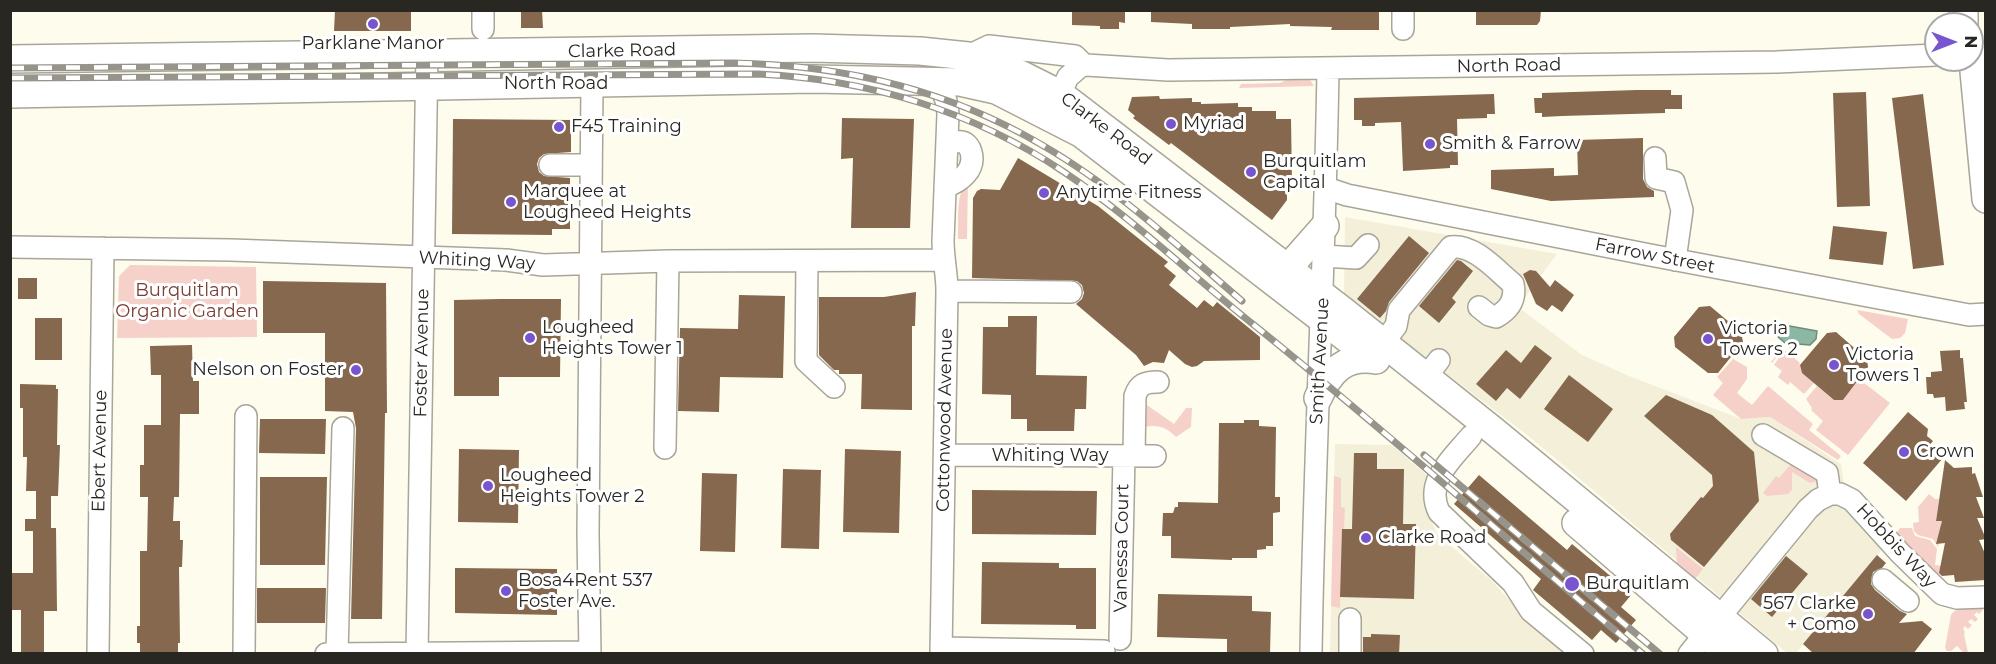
<!DOCTYPE html>
<style>
body{margin:0}
#map{position:relative;width:1996px;height:664px;overflow:hidden;background:#fefced;font-family:Montserrat,sans-serif}
canvas{display:block}
.frame{position:absolute;inset:0;border:12px solid #282722;pointer-events:none}
.north{position:absolute;left:1924px;top:12px;width:60px;height:60px;box-sizing:border-box;background:#fff;border:2px solid #a9a9a7;border-radius:50%;rotate:90deg;font-size:16px;font-weight:700;line-height:24px;text-align:center;color:#282722}
.north::after{content:'';display:block;margin:auto;width:21px;height:27px;background:#7854ce;clip-path:polygon(50% 0,100% 100%,50% 72%,0 100%)}
</style>
<div id="map">
<canvas width="1996" height="664"></canvas>
<div class="frame"></div>
<div class="north">N</div>
</div>
<script>
const g = document.querySelector('canvas').getContext('2d');
g.lineJoin = 'round';
function fill(path, color) { g.fillStyle = color; g.fill(path, 'evenodd'); }
function stroke(path, color, width, dash) { g.strokeStyle = color; g.lineWidth = width; g.lineCap = dash ? 'butt' : 'round'; g.setLineDash(dash || []); g.stroke(path); }
function label(font, color, halo, rows, align = 'center') {
  g.font = font + ' Montserrat,sans-serif'; g.lineWidth = 6; g.setLineDash([]); g.textBaseline = 'middle'; g.strokeStyle = halo; g.fillStyle = color; for (const [text, x, y, turn = 0] of rows) {
    g.save(); g.translate(x, y); g.rotate((+turn || 0) * Math.PI / 180); g.textAlign = isNaN(turn) ? turn : align; if (halo) g.strokeText(text, 0, 0); g.fillText(text, 0, 0); g.restore();
  }
}
fill(new Path2D(`
 M1345 217 1557 254 1518 307 1582 355 1629 376 1741 419 1770 417 1841 464 1847 503 1886 545 1796 653H1787L1531 438 1344 295Z
 M1335 444 1392 445 1430 478 1429 517 1438 535 1491 580 1530 623 1568 654H1330Z`), '#f3efd9');
fill(new Path2D(`
 M1304 78 1310 80 1314 86 1239 88 1241 84 1280 83 1288 79Z
 M968 179 967 239H958C959 219 955 195 968 179Z
 M130 265 256 267 257 337 117 338 119 276Z
 M1857 310 1908 319 1905 333 1900 338 1892 339 1859 314Z
 M1782 348 1799 362 1802 373 1814 383 1804 394 1790 382 1788 385 1778 377 1782 371 1774 365 1781 355 1779 354 1772 363 1771 362Z
 M1733 359 1747 367V379L1737 393 1752 405 1768 386 1813 424 1809 430 1841 456 1838 460 1770 417 1741 419 1713 395 1723 383 1717 377Z
 M1859 379 1890 403 1848 455 1816 430 1823 421 1811 410 1812 408 1806 399 1817 386 1834 400H1843Z
 M1144 403 1174 424 1186 408H1192L1191 427 1176 437C1167 427 1157 424 1144 427Z
 M1792 463 1819 478V481L1810 483 1792 472V490L1788 494 1767 496 1763 493 1776 476 1779 478Z
 M1334 476 1341 478V507L1345 508 1344 529 1342 530 1340 608 1331 606Z
 M1929 494 1935 499H1939L1936 521H1942L1938 547 1933 539 1918 535 1914 531 1913 523 1919 522 1918 507Z
 M1900 528H1912L1915 536 1930 540 1937 549 1935 565 1941 566 1939 576 1896 534Z
 M1676 547 1703 569 1695 579 1677 565Z
 M1982 607 1983 610 1979 614 1977 612 1974 615 1978 619 1975 622 1971 619 1968 622 1972 625 1968 629 1965 626 1963 629 1965 632 1964 634 1968 653H1964L1957 646 1951 651H1947L1945 648 1951 615C1958 605 1970 607 1982 607Z`), '#f6d1c9');
const water = new Path2D(`
 M1784 325 1817 331 1816 339 1810 345 1797 344 1792 349 1778 337 1783 332Z`);
fill(water, '#8cb7a3');
stroke(water, '#6e8c7c', 1.5);
fill(new Path2D(`
 M335 10H411V31H334Z
 M521 10H542L543 28H521Z
 M1072 10H1125V23L1119 22V29H1100V26L1072 25Z
 M1151 10H1379V30H1331L1332 27 1290 26V24L1230 27V29H1192V24L1151 22Z
 M1476 10H1541L1540 21 1537 25H1476Z
 M1637 90H1671V95H1682V109H1665V113L1562 116 1542 117V113H1535L1534 98H1542V93Z
 M1866 92 1870 206 1837 207 1833 93Z
 M1494 94 1495 114H1487V118L1457 119 1458 165H1450V168L1403 171 1401 122 1375 123V126H1362V120H1354V98Z
 M1923 94 1944 265 1913 269 1892 98Z
 M1159 96 1160 99 1192 98V102H1201V104L1238 103V107H1252V111H1276V119H1291L1292 183H1287V200L1272 220 1171 143 1169 145 1133 118 1135 116 1128 110 1132 97Z
 M842 118 914 119 910 228H851L853 158 841 159Z
 M453 119 571 120V152L544 154 539 158 537 164 539 172 544 176 570 178V229H552V235L452 234Z
 M1643 138V179L1647 187 1654 191V197L1551 201 1491 189V170L1554 168V176L1578 175 1577 140Z
 M1018 158 1098 206 1168 262 1164 266 1176 276 1169 285 1197 308 1204 300 1213 307 1217 302 1260 337V360L1204 361 1197 366 1192 367 1185 364 1169 350 1164 363 1153 362 1144 366 1136 355 1076 304 1082 299 1084 293 1082 285 1077 281 972 278 973 198 977 191 981 189 1000 190Z
 M1833 226 1887 232 1883 265 1829 259Z
 M1409 236 1429 253 1389 302 1386 311 1380 318 1357 299Z
 M1457 260 1461 261 1473 271 1452 298 1456 302 1439 323 1419 306Z
 M1530 270 1536 271 1550 287 1555 280 1574 295 1562 312 1552 305 1547 311 1536 304 1523 274Z
 M18 278H37V299H18Z
 M263 281 386 283 387 413H385L382 619H351L356 428 353 412 325 411V333H263Z
 M916 292 915 326H912V410L861 409 862 374H839V370H834L819 355V297H884Z
 M739 295 785 296 783 378 720 377 719 412 678 411 680 328 738 329Z
 M500 299H561L560 377H499V396H454V300Z
 M1710 306 1741 332 1743 342 1718 373H1708L1675 347 1674 337 1699 307Z
 M1008 316H1037L1036 375 1087 376 1086 409H1075L1074 431H1027V419H1011V395L982 394 983 327H1008Z
 M35 318H62V360H35Z
 M1836 332 1867 359 1868 367 1843 400H1834L1802 373 1800 365 1827 333Z
 M192 345 193 381H199V414H180L179 497H174L173 521H180V540H183L182 567H179L180 643H178V654H140V643H137V626H140V551H147L148 497H140V465H144V425H161V375H151L150 346Z
 M1535 345 1552 358 1520 399 1507 388 1496 401 1476 384 1506 350 1521 363Z
 M1960 350V358H1963L1967 402H1964L1965 409 1946 411 1945 397 1934 398 1933 394H1927L1926 377H1931V372L1942 371 1940 351Z
 M1569 375 1613 409 1588 442 1544 409Z
 M20 384 56 385V389H58L57 445H60L58 496H51V528H56L57 611H44V654H21V610H10V573H33V531H25V519H36V491H26L27 457H23V408H20Z
 M1666 395 1712 415 1754 452 1759 501 1704 567 1671 540 1670 534 1701 497 1703 498 1713 486 1712 475 1644 416Z
 M1908 412 1928 429 1927 436 1933 441 1929 446 1943 458 1906 501 1863 463Z
 M260 419H326L325 454 259 453Z
 M1244 420H1259V426L1276 427 1275 497H1280V512L1273 513V546H1266V549L1257 550V558H1232V560L1171 558V536H1162L1163 513H1173L1175 507H1178V502L1218 503 1219 423H1244Z
 M459 449 519 450 518 523 458 522Z
 M845 449 901 451 899 533 843 532Z
 M1354 453H1377V469H1404L1403 524H1416L1414 599 1340 597 1342 529H1352Z
 M1945 460 1954 468 1972 467V474L1975 473 1983 497H1976L1984 518H1977L1986 539 1979 540 1986 556V580L1955 582 1954 575 1942 576 1939 573 1945 543 1936 544 1942 521H1936Z
 M783 469 821 470 819 549 781 548Z
 M702 473 737 474 735 552 700 551Z
 M1479 475 1567 550 1572 544 1632 594 1621 607 1636 620 1616 643 1601 630 1592 640 1533 590 1541 579 1454 504Z
 M260 477H327L325 565H260Z
 M972 490 1097 491 1096 535 972 534Z
 M1877 555 1886 563 1882 568 1873 572 1871 584 1875 590 1900 611 1907 614 1899 623 1922 621 1932 629 1913 654H1814L1803 644Z
 M1786 556 1808 574 1772 617 1751 599Z
 M982 562 1059 563V568H1096V629H1076V625L981 624Z
 M455 568 557 569V615L455 613Z
 M257 588H326L325 623H257Z
 M1158 594 1252 596V611L1271 612 1270 654H1227V639L1157 637Z
 M1371 634 1400 635 1399 654H1363V637H1371Z`), '#85684d');
const minor = new Path2D(`
 M483 10V29
 M1403 29V10
 M968 56 989 46 1075 56 1083 64 1086 65 1168 70 1777 62 1936 55
 M929 80C943 89 947 97 948 114L943 241C943 258 947 274 947 291L941 654
 M1045 96 1060 94 1068 77 1083 64
 M1655 158 1656 178 1674 182 1682 210 1675 260
 M550 165H580
 M945 187C960 182 976 170 971 152 970 148 967 143 962 142 957 141 951 142 947 142
 M1326 188 1347 195 1650 255 1969 315 1986 314
 M10 247 231 250 506 260 543 265 668 261 943 260
 M1324 256 1356 258 1368 245
 M807 261 806 361 834 387
 M947 291 1071 292
 M1383 343 1396 326 1399 310 1451 247C1474 244 1496 270 1513 284 1516 299 1510 309 1496 317L1489 315 1479 307
 M1426 377 1439 360
 M1763 435 1827 473 1830 494
 M1471 436C1453 458 1424 481 1439 512L1513 583 1531 611 1583 654
 M665 448 668 261
 M945 455 1155 456
 M1134 456 1135 396C1139 384 1145 382 1158 382
 M1883 580 1908 601
 M1719 618 1808 509 1818 500 1830 494H1840L1852 500 1900 553 1942 594 1957 598 1986 597
 M1120 639 1124 456
 M941 648 1104 651V654
 M98 654 103 248
 M244 654 246 416
 M326 654 590 652
 M337 654 343 428
 M417 654 427 53
 M590 654 588 534 592 84
 M1311 654C1314 458 1325 263 1328 68
 M1350 654V619
 M1689 654 1705 634`);
const major = new Path2D(`
 M1964 24V10
 M1972 50 1986 199
 M10 59 813 48 920 51 968 56 1006 67 1060 94 1342 310 1494 431 1764 654
 M10 94 813 79 960 82 996 90 1082 134 1362 350
 M1288 268 1325 226
 M1318 398C1330 371 1345 355 1376 360
 M1576 523 1728 654`);
stroke(minor, '#a9a699', 24);
stroke(major, '#a9a699', 30);
stroke(minor, '#fff', 21);
stroke(major, '#fff', 27);
const rail = new Path2D(`
 M10 68 733 63C842 65 947 89 1042 145 1115 187 1178 246 1242 301
 M10 78 758 74C867 79 973 111 1064 172 1131 217 1190 274 1254 325 1386 431 1513 545 1643 654
 M1424 455 1660 654`);
stroke(rail, '#97958b', 7);
stroke(rail, '#fff', 4.5, [14]);
for (const [x, y, r, color] of [
 [373,24,6,"#7854ce"],
 [1171,124,6,"#7854ce"],
 [559,127,6,"#7854ce"],
 [1430,144,6,"#7854ce"],
 [1251,172,6,"#7854ce"],
 [1044,193,6,"#7854ce"],
 [511,202,6,"#7854ce"],
 [530,338,6,"#7854ce"],
 [1708,339,6,"#7854ce"],
 [1834,365,6,"#7854ce"],
 [356,370,6,"#7854ce"],
 [1904,452,6,"#7854ce"],
 [488,486,6,"#7854ce"],
 [1366,538,6,"#7854ce"],
 [1572,584,8,"#7854ce"],
 [506,591,6,"#7854ce"],
 [1868,614,6,"#7854ce"]
]) { const dot = new Path2D(); dot.arc(x, y, r, 0, 2 * Math.PI); g.fillStyle = color; g.fill(dot); stroke(dot, '#fff', 2); }
label('18px', '#282722', '#fff', [
 ["Parklane Manor",373,44,"center"],
 ["Myriad",1183,124],
 ["F45 Training",571,127],
 ["Smith & Farrow",1442,144],
 ["Burquitlam",1263,162],
 ["Capital",1263,183],
 ["Marquee at",523,192],
 ["Lougheed Heights",523,213],
 ["Anytime Fitness",1056,193],
 ["Lougheed",542,328],
 ["Heights Tower 1",542,349],
 ["Victoria",1720,329],
 ["Towers 2",1720,350],
 ["Victoria",1846,355],
 ["Towers 1",1846,376],
 ["Nelson on Foster",344,370,"right"],
 ["Crown",1916,452],
 ["Lougheed",500,476],
 ["Heights Tower 2",500,497],
 ["Clarke Road",1378,538],
 ["Bosa4Rent 537",518,581],
 ["Foster Ave.",518,602],
 ["Burquitlam",1586,584],
 ["567 Clarke",1856,604,"right"],
 ["+ Como",1856,625,"right"]
], 'left');
label('18px', '#282722', '#fff', [
 ["Clarke Road",622,51,-1],
 ["North Road",1509,66,-1],
 ["North Road",556,84],
 ["Clarke Road",1106,129,37],
 ["Farrow Street",1655,256,11],
 ["Whiting Way",477,261,3],
 ["Foster Avenue",422,353,-89],
 ["Smith Avenue",1320,361,-87],
 ["Cottonwood Avenue",945,420,-89],
 ["Ebert Avenue",100,451,-89],
 ["Whiting Way",1050,456],
 ["Hobbis Way",1896,546,47],
 ["Vanessa Court",1122,548,-89]
]);
label('18px', '#7b4035', '#fff', [
 ["Burquitlam",187,291],
 ["Organic Garden",187,312]
]);
</script>
